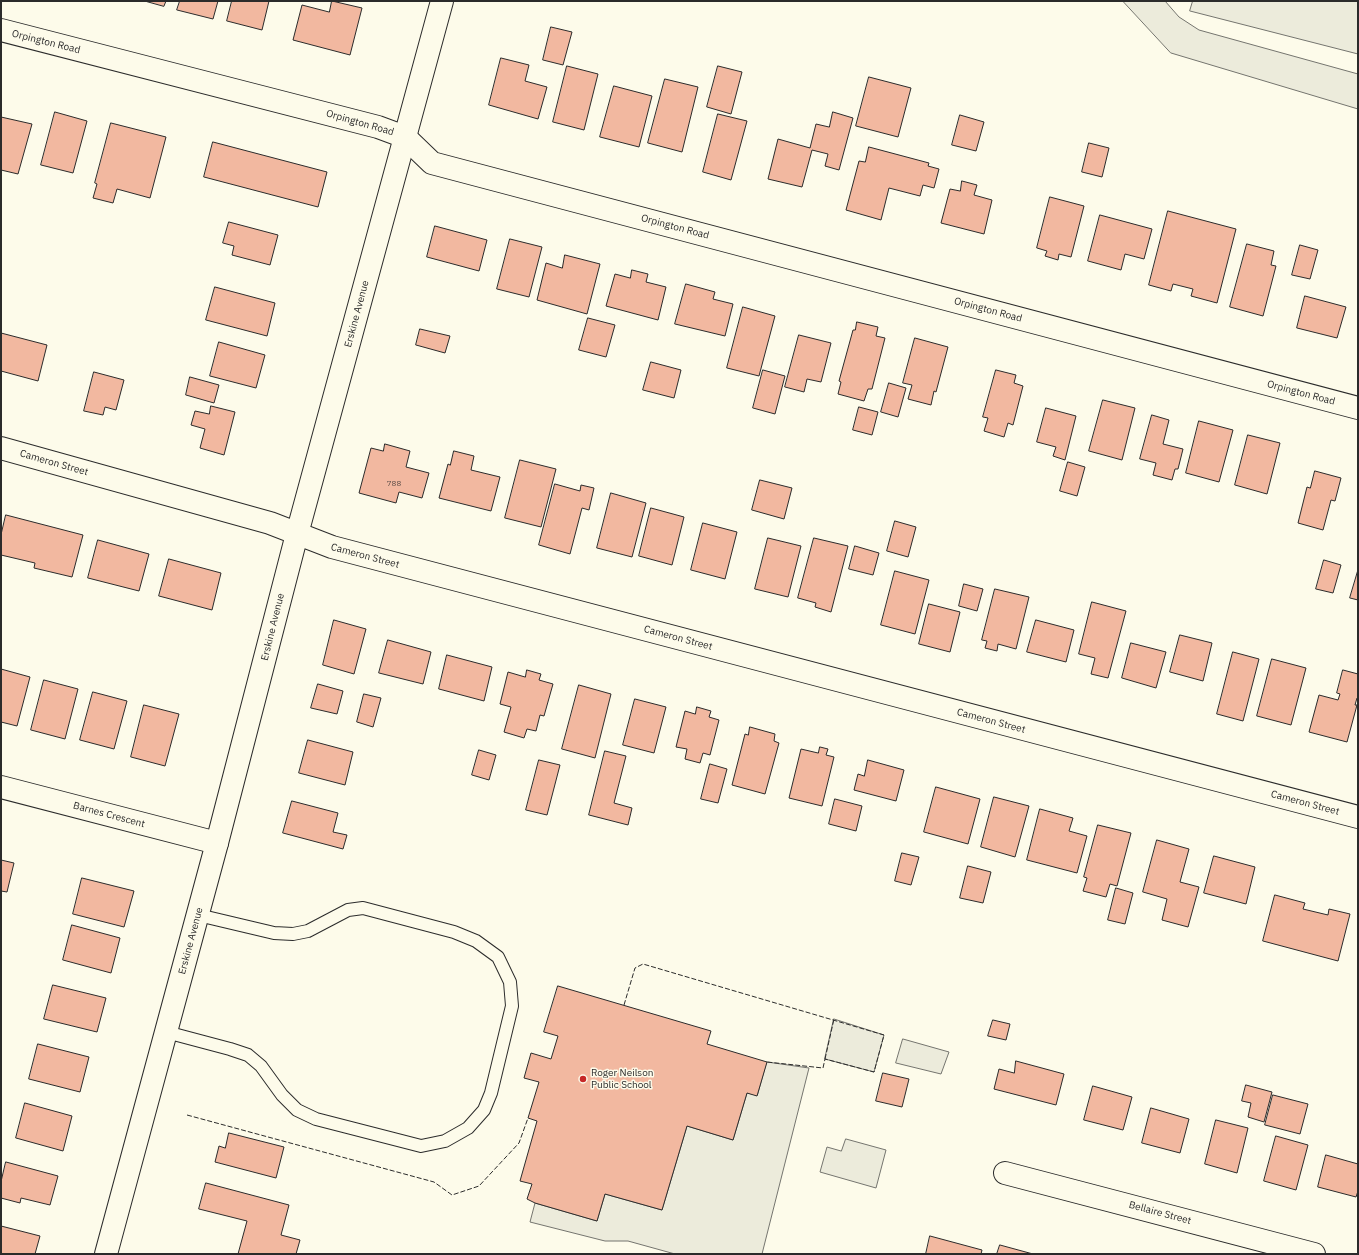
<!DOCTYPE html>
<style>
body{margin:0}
#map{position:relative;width:1359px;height:1255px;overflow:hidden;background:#fdfbea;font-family:"IBM Plex Sans",sans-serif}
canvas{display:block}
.frame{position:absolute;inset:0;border:2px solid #2b2b2b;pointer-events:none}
</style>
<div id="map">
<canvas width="1359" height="1255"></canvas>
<div class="frame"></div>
</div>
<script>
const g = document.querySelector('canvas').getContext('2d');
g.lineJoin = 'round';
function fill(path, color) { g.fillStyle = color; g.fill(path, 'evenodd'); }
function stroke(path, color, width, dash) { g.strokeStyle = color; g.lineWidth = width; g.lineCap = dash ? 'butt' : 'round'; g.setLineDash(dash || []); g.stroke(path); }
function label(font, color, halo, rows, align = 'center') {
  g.font = font + ' "IBM Plex Sans",sans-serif'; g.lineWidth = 3; g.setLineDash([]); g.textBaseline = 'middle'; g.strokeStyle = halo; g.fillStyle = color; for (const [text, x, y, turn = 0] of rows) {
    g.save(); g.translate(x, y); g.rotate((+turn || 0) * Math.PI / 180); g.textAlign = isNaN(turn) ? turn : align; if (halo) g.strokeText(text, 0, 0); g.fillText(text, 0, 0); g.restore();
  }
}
const green = new Path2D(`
 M1123 1H1165L1179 17 1199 30 1358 74V109L1171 53Z
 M1193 1H1358V54L1190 11Z
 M834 1019 884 1035 874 1072 825 1059Z
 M903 1039 949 1052 941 1074 896 1063Z
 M767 1062 809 1068 762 1254H675L628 1241H605L530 1222 535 1203 597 1221 605 1194 662 1210 687 1126 733 1140 747 1093 757 1095Z
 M846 1139 886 1150 876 1188 820 1172 827 1147 841 1151Z`);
fill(green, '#ecebdb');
stroke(green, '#74746e', 1);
const building = new Path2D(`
 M145 1H166L164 6Z
 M180 1H218L213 19 177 10Z
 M232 1H269L262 30 227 21Z
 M332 1 362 8 350 55 293 40 302 5 329 12Z
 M551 27 572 32 563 65 543 60Z
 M501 58 529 65 525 81 547 87 538 119 489 105Z
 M567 66 598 74 584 130 553 122Z
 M718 66 742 72 731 114 707 107Z
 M869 77 911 88 898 137 856 126Z
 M665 79 698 87 682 152 648 143Z
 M614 86 652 96 639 147 600 137Z
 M55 112 87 121 73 173 41 165Z
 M833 112 853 118 839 170 825 166 828 154 812 150 802 187 768 179 778 139 810 148 816 124 829 127Z
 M718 114 747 121 731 180 703 172Z
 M960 115 984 122 976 151 952 145Z
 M1 117 32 124 18 174 1 170Z
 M111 123 166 137 150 198 117 189 113 203 93 198 97 184 95 183Z
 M213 142 327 172 318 207 204 177Z
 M1089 143 1109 148 1102 177 1082 172Z
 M869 147 929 163 928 166 939 169 934 188 923 185 920 196 889 188 881 220 846 210 859 161 865 162Z
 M962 181 977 185 974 195 992 200 984 234 941 223 950 189 960 191Z
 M1050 197 1084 206 1071 257 1059 254 1058 260 1045 256 1047 251 1037 248Z
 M1168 211 1236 229 1217 303 1191 296 1193 289 1173 284 1171 291 1149 285Z
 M1100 215 1152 229 1144 259 1125 254 1121 270 1088 261Z
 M229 222 278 235 270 265 232 255 234 246 223 243Z
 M435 226 487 240 479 271 427 257Z
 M510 239 542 247 529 297 497 289Z
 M1247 244 1274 251 1271 265 1276 266 1263 316 1230 307Z
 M1300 245 1318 250 1310 279 1292 275Z
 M565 255 600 264 587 314 537 300 546 263 562 268Z
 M632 270 648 274 646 282 666 287 658 320 606 306 615 274 630 278Z
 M686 284 715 292 713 299 733 304 725 336 675 324Z
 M215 287 275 303 267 336 206 320Z
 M1305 296 1346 307 1337 338 1297 328Z
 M743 307 775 316 759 376 727 368Z
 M588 318 615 325 606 357 579 350Z
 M857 322 878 327 876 336 885 338 872 389H868L864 401 838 394 841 382 839 381 853 330H855Z
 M420 329 450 336 445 353 416 345Z
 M1 333 47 345 38 381 1 371Z
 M799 335 831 343 821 382 807 379 804 392 785 387Z
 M915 338 948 347 936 392 934 391 931 405 908 399 912 385 903 383Z
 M219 342 265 355 256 388 210 376Z
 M651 362 681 370 674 398 643 390Z
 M763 370 785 376 775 414 753 408Z
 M996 370 1016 375 1014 383 1023 386 1013 425 1008 423 1004 437 984 431 988 418 983 417Z
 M94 372 124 380 116 410 105 407 103 415 84 411Z
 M190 377 219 385 214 403 186 395Z
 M889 383 906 388 898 417 881 412Z
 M1103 400 1135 408 1122 460 1089 451Z
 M211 406 235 412 224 455 200 448 205 429 191 425 195 411 209 414Z
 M859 407 878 412 872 435 853 430Z
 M1046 408 1076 416 1065 460 1053 456 1056 447 1037 442Z
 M1152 415 1169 420 1163 444 1183 449 1178 469H1175L1172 480 1153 475 1156 463 1140 459Z
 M1199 421 1233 430 1219 482 1186 473Z
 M1248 435 1280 443 1267 494 1235 485Z
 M385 444 410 451 406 467 429 473 422 498 399 492 396 503 359 493 371 448 383 451Z
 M454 451 474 456 471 470 500 477 491 511 439 498 448 464 450 465Z
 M520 460 556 469 541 527 505 518Z
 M1068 462 1085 467 1077 496 1060 491Z
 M1315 471 1341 478 1335 501 1331 500 1323 530 1298 523 1307 487 1310 488Z
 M760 480 792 488 784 519 752 510Z
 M555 484 580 491 581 485 594 488 589 510 582 508 570 554 539 545Z
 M611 493 646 503 632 557 597 548Z
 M651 508 684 517 672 565 639 556Z
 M6 515 83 535 72 577 34 568 35 563 1 555V535Z
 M895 521 916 527 908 557 887 551Z
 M703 523 737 532 725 579 691 570Z
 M768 538 801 546 788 597 755 589Z
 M814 538 848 546 831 612 815 607 816 603 798 598Z
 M98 540 149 554 139 591 88 578Z
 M855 546 879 553 873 575 849 569Z
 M169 559 221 573 212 610 159 596Z
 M1324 560 1341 565 1333 593 1316 589Z
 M1358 570V600L1350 598Z
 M895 571 929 580 915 634 881 625Z
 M964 584 983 589 977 611 959 606Z
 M995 589 1029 597 1016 649 998 644 997 651 985 648 987 641 982 640Z
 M1092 602 1126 611 1108 678 1091 674 1095 658 1079 654Z
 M929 604 960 612 950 652 919 644Z
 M334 620 366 629 354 674 323 665Z
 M1036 620 1074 630 1066 662 1027 652Z
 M1180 635 1212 643 1203 681 1170 672Z
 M388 640 431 652 423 684 379 673Z
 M1131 643 1166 652 1156 688 1122 678Z
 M1233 652 1259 659 1243 721 1217 714Z
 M447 655 492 667 484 701 439 689Z
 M1272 659 1306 668 1291 725 1257 716Z
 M1 669 30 677 17 726 1 722Z
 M527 670 541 674 539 680 553 684 544 716 540 715 536 731 527 729 524 738 504 732 511 707 500 704 508 672 525 677Z
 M1343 670 1358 674V699L1357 698 1355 705H1357L1347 742 1309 732 1319 695 1338 700 1340 694 1337 693Z
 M44 680 78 689 65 739 31 730Z
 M318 684 343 691 337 714 311 708Z
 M579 685 611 694 595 758 562 749Z
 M93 692 127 701 114 749 80 740Z
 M364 694 381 698 373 727 357 722Z
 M635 699 666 707 654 753 623 745Z
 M144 705 179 714 165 766 131 757Z
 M697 707 711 711 709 717 719 720 710 755 703 753 700 763 685 759 687 749 676 747 685 711 695 714Z
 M750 727 775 734 774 741 779 743 765 794 732 785 745 734 748 735Z
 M308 740 353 752 345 785 299 773Z
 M820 747 828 749 826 755 834 757 822 806 789 798 801 749 818 753Z
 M479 750 496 755 489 780 472 775Z
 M605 751 626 756 614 803 632 808 628 825 589 815Z
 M539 760 560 765 547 815 526 810Z
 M868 760 904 770 896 801 854 790 858 774 864 776Z
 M710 764 727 769 718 803 701 799Z
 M936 787 980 799 968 844 924 832Z
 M994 797 1029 806 1015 857 981 847Z
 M835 799 862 806 856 831 829 824Z
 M292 801 338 813 333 832 347 835 343 849 283 833Z
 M1040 809 1073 818 1069 831 1087 836 1077 873 1027 860Z
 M1098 825 1131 833 1117 886 1110 884 1106 897 1083 891 1087 878 1084 877Z
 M1157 840 1189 849 1180 882 1199 887 1188 927 1162 920 1167 899 1143 892Z
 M902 853 919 857 911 885 895 881Z
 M1214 856 1255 867 1246 904 1204 893Z
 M1 860 14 863 7 892 1 891Z
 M968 866 991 872 983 903 960 898Z
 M82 878 134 891 124 927 73 914Z
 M1116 888 1133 893 1125 924 1108 920Z
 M1275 895 1305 903 1303 909 1328 915 1329 909 1350 914 1338 961 1263 941Z
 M72 925 120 938 111 973 63 960Z
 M53 985 106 998 97 1032 44 1019Z
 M558 986 711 1031 707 1044 767 1062 757 1096 747 1093 733 1140 687 1126 662 1210 605 1194 597 1221 535 1203 527 1199 532 1184 520 1181 537 1121 528 1118 539 1082 524 1078 531 1053 551 1059 558 1036 544 1032Z
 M993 1020 1010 1024 1006 1040 988 1036Z
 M38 1044 89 1057 80 1092 29 1079Z
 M1016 1061 1064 1074 1056 1105 994 1089 999 1069 1014 1073Z
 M883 1073 909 1079 902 1107 876 1101Z
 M1246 1085 1272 1092 1264 1122 1248 1117 1251 1103 1242 1101Z
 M1093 1086 1132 1097 1123 1130 1084 1120Z
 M1273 1095 1308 1104 1300 1134 1265 1125Z
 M25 1103 72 1116 63 1151 16 1138Z
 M1151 1108 1189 1119 1180 1153 1142 1143Z
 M1216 1120 1248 1128 1237 1173 1205 1164Z
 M229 1133 284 1147 276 1178 215 1162 219 1146 225 1148Z
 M1276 1136 1308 1145 1296 1190 1264 1181Z
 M1326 1155 1358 1164V1191L1356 1197 1318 1187Z
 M6 1162 58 1176 50 1205 21 1198 20 1203 1 1198V1182Z
 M206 1183 289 1205 281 1235 300 1240 296 1254H238L247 1221 199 1209Z
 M1 1226 40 1236 35 1254H1Z
 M930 1236 982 1250 981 1254H926Z
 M1000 1245 1033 1254H997Z`);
fill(building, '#f2b8a0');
stroke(building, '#2b2b2b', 1);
const service = new Path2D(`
 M166 1032 230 1049 248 1055 261 1066 282 1095 297 1110 316 1119 421 1146 445 1141 468 1128 484 1110 491 1093 512 1006 510 982 498 957 476 941 454 932 363 908 348 910 308 931 293 934 274 933 198 915`);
const minor = new Path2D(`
 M1 30 378 127 405 137 432 163 1358 408
 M1 787 217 843
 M1005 1173 1314 1254`);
const tertiary = new Path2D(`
 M1 448 270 523 332 547 1358 817
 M106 1254 217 843 297 534 442 1`);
stroke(service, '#2b2b2b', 14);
stroke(minor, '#2b2b2b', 24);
stroke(tertiary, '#2b2b2b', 24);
stroke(service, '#fdfbea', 12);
stroke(minor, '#fdfbea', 22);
stroke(tertiary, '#fdfbea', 22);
stroke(new Path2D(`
 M624 1005 635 968 643 964 884 1035 874 1072 825 1059 823 1068 767 1062
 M825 1059 834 1019
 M187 1115 434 1182 452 1195 479 1186 519 1143 528 1118`), '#2b2b2b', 1, [5, 2]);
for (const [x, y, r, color] of [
 [583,1079,4,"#c62828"]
]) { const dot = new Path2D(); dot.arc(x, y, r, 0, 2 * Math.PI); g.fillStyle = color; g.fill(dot); stroke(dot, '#fdfbea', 1.5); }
label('8px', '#5d4e48', null, [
 ["788",394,484]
]);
label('10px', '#2b2b2b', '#fdfbea', [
 ["Orpington Road",46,42,14],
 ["Orpington Road",360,123,16],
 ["Orpington Road",675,227,15],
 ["Orpington Road",988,310,15],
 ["Erskine Avenue",357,314,-75],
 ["Orpington Road",1301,393,15],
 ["Cameron Street",54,463,16],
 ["Cameron Street",365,556,15],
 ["Erskine Avenue",273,627,-76],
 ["Cameron Street",678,638,15],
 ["Cameron Street",991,721,15],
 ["Cameron Street",1305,803,15],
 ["Barnes Crescent",109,815,15],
 ["Erskine Avenue",191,941,-75],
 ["Bellaire Street",1160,1213,15]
]);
label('10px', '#2b2b2b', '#fdfbea', [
 ["Roger Neilson",591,1073],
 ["Public School",591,1085]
], 'left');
</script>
